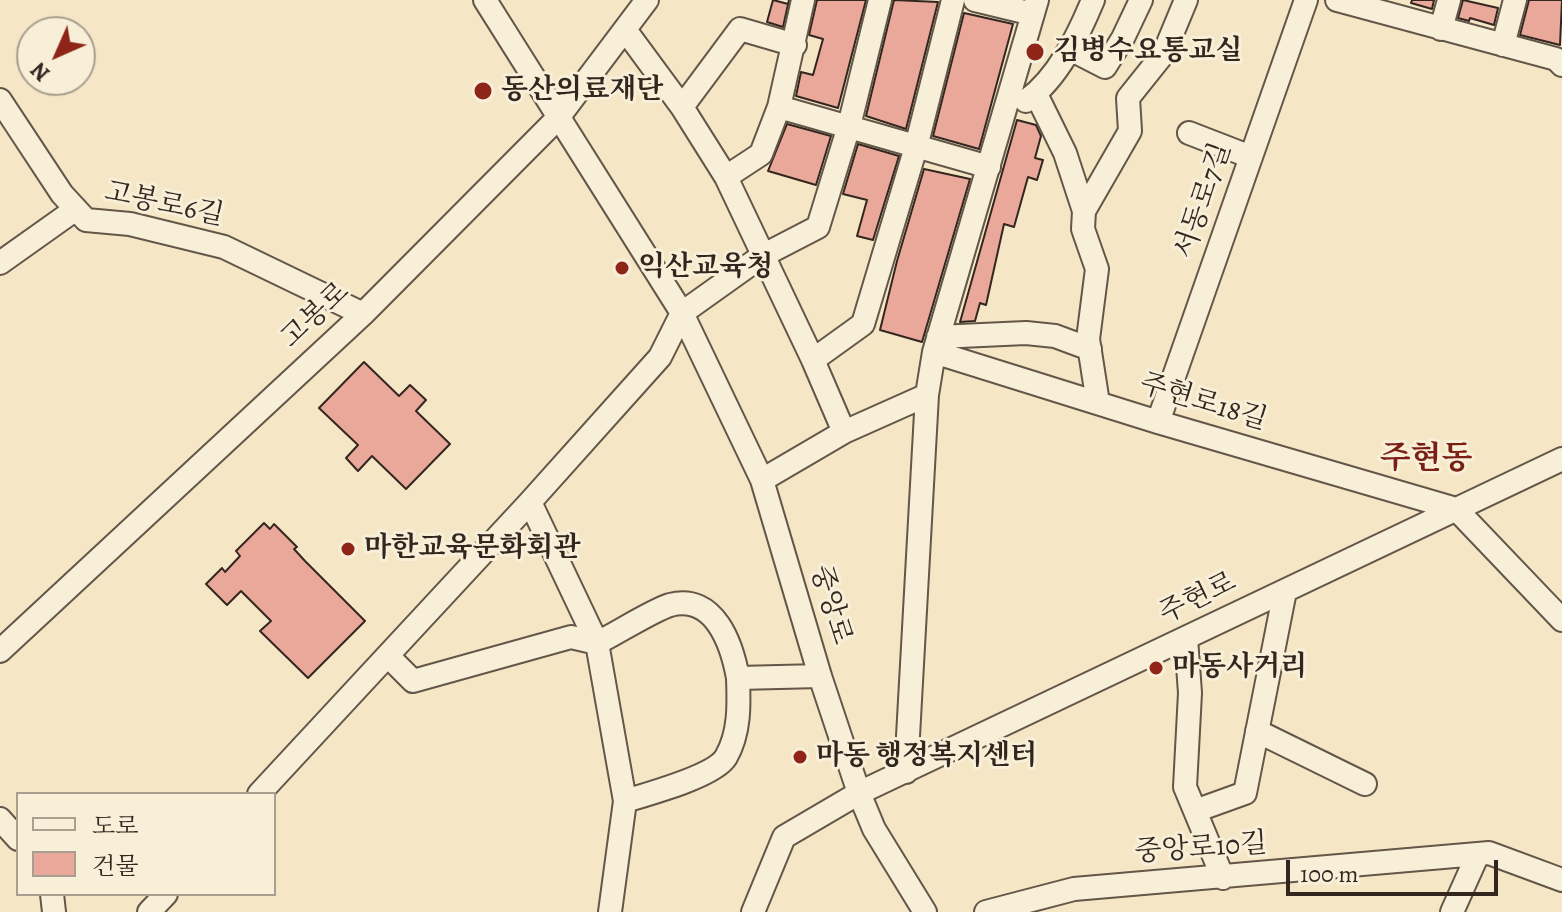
<!DOCTYPE html>
<meta charset="utf-8">
<style>
body{margin:0}
#map{position:relative;width:1562px;height:912px;overflow:hidden;background:#f5e6c5;font-family:Alegreya,"Noto Serif KR",serif}
canvas{display:block}
.legend{position:absolute;left:16px;top:792px;width:260px;height:104px;box-sizing:border-box;background:#f8efd9;border:2px solid #a99f8f;margin:0;padding:10px 14px;list-style:none;font-size:24px;color:#33261f}
.legend li{display:flex;align-items:center;gap:16px;height:40px}
.legend b{width:40px;border:2px solid #a99f8f}
.north{position:absolute;left:16px;top:16px;width:80px;height:80px;box-sizing:border-box;background:#f8efd9;border:2px solid #a99f8f;border-radius:50%;rotate:225deg;font-size:22px;font-weight:700;line-height:32px;text-align:center;color:#33261f}
.north::after{content:'';display:block;margin:auto;width:28px;height:36px;background:#8f2418;clip-path:polygon(50% 0,100% 100%,50% 72%,0 100%)}
.scale{position:absolute;left:1286px;top:860px;width:212px;height:36px;box-sizing:border-box;border:4px solid #33261f;border-top:0;padding-left:10px;font-size:24px;line-height:28px;white-space:nowrap;color:#33261f;-webkit-text-stroke:6px #f8efd9;paint-order:stroke}
</style>
<div id="map">
<canvas width="1562" height="912"></canvas>
<ul class="legend">
<li><b style="height:10px;background:#f8efd9"></b>도로</li>
<li><b style="height:22px;background:#e9a89a"></b>건물</li>
</ul>
<div class="north">N</div>
<div class="scale">100 m</div>
</div>
<script>
const g = document.querySelector('canvas').getContext('2d');
g.lineJoin = 'round';
function fill(path, color) { g.fillStyle = color; g.fill(path, 'evenodd'); }
function stroke(path, color, width, dash) { g.strokeStyle = color; g.lineWidth = width; g.lineCap = dash ? 'butt' : 'round'; g.setLineDash(dash || []); g.stroke(path); }
function label(font, color, halo, rows, align = 'center') {
  g.font = font + ' Alegreya,"Noto Serif KR",serif'; g.lineWidth = 6; g.setLineDash([]); g.textBaseline = 'middle'; g.strokeStyle = halo; g.fillStyle = color; for (const [text, x, y, turn = 0] of rows) {
    g.save(); g.translate(x, y); g.rotate((+turn || 0) * Math.PI / 180); g.textAlign = isNaN(turn) ? turn : align; if (halo) g.strokeText(text, 0, 0); g.fillText(text, 0, 0); g.restore();
  }
}
const building = new Path2D(`
 M773 0 788 4 789 0 783 27 767 22Z
 M817 0H866L838 108 796 96 801 72 813 75 823 39 809 35Z
 M894 0 938 2 906 129 866 116Z
 M1412 0H1434L1432 9 1411 3Z
 M1463 0 1498 8 1494 25 1470 18 1469 21 1458 18Z
 M1529 0H1562L1560 45 1520 35Z
 M964 13 1013 24 979 149 933 136Z
 M1017 120 1036 125 1041 136 1035 158 1043 160 1037 180 1028 177 1014 227 1004 224 986 305 980 303 975 321 960 322Z
 M787 124 831 136 816 185 768 171Z
 M858 144 899 156 873 240 857 236 867 200 843 194Z
 M924 169 970 179 922 342 880 330 897 261Z
 M364 362 399 396 410 385 426 400 416 411 450 444 406 489 372 456 358 471 346 458 358 445 319 408Z
 M264 523 270 529 274 524 297 547 294 549 305 561 365 621 308 678 260 631 271 621 241 591 227 605 206 584 222 568 225 572 240 556 236 551Z`);
fill(building, '#e9a89a');
stroke(building, '#33261f', 2);
const minor = new Path2D(`
 M485 0 682 313 762 480 820 676 859 793 874 829 925 912
 M975 0 1033 14
 M1337 0 1556 59 1562 65
 M1441 29 1449 0
 M626 31 682 107 726 177 813 360 844 432
 M1503 45 1515 0
 M1070 49 1105 67 1123 38 1141 0
 M1036 94 1065 153 1084 211 1083 229 1097 269 1088 339 1098 403
 M0 100 62 194 86 220 130 224 224 247 363 314
 M1026 101C1058 78 1078 36 1093 0
 M682 107 740 29 795 45
 M779 107 989 167
 M1189 133 1251 157
 M726 177 761 154 779 107 803 0
 M1084 211 1130 131 1128 98 1164 53 1186 0
 M0 263 76 209
 M938 337 1026 333 1055 336 1090 349
 M934 352 1158 422 1456 509 1562 620
 M813 360 863 324 916 147 953 0
 M1158 422 1306 0
 M762 480 844 432 927 395 934 352 1037 0
 M530 502 597 643 625 801 610 912
 M1186 638 1190 693 1185 787 1223 878
 M0 651 363 314 558 118 647 0
 M388 656 413 681 571 637 597 643C616 634 651 611 670 605 715 593 732 645 738 678L820 676
 M1257 731 1365 784
 M906 772 927 395
 M259 794 530 502 660 357 682 313 762 256 818 227 849 126 880 0
 M625 801C648 794 715 776 726 757 740 733 739 704 738 678
 M1195 811 1245 793 1285 591
 M0 819 18 839
 M52 894 54 912
 M149 912 166 894
 M753 912 784 837 859 793 1562 459
 M986 912 1074 889 1489 853 1562 880
 M1452 912 1478 854`);
stroke(minor, '#645648', 26);
stroke(minor, '#f8efd9', 22);
for (const [x, y, r, color] of [
 [1035,52,10,"#8f2418"],
 [483,91,10,"#8f2418"],
 [622,268,8,"#8f2418"],
 [348,549,8,"#8f2418"],
 [1156,668,8,"#8f2418"],
 [800,757,8,"#8f2418"]
]) { const dot = new Path2D(); dot.arc(x, y, r, 0, 2 * Math.PI); g.fillStyle = color; g.fill(dot); stroke(dot, '#f8efd9', 3); }
label('bold 28px', '#33261f', '#f8efd9', [
 ["김병수요통교실",1053,52],
 ["동산의료재단",501,91],
 ["익산교육청",638,268],
 ["마한교육문화회관",364,549],
 ["마동사거리",1172,668],
 ["마동 행정복지센터",816,757]
], 'left');
label('28px', '#33261f', '#f8efd9', [
 ["서동로7길",1204,201,-71],
 ["고봉로6길",164,205,12],
 ["고봉로",316,316,-43],
 ["주현로18길",1203,403,17],
 ["주현로",1198,599,-26],
 ["중앙로",830,605,73],
 ["중앙로10길",1201,849,-4]
]);
label('bold 32px', '#7a1f14', '#f8efd9', [
 ["주현동",1426,460]
]);
</script>
